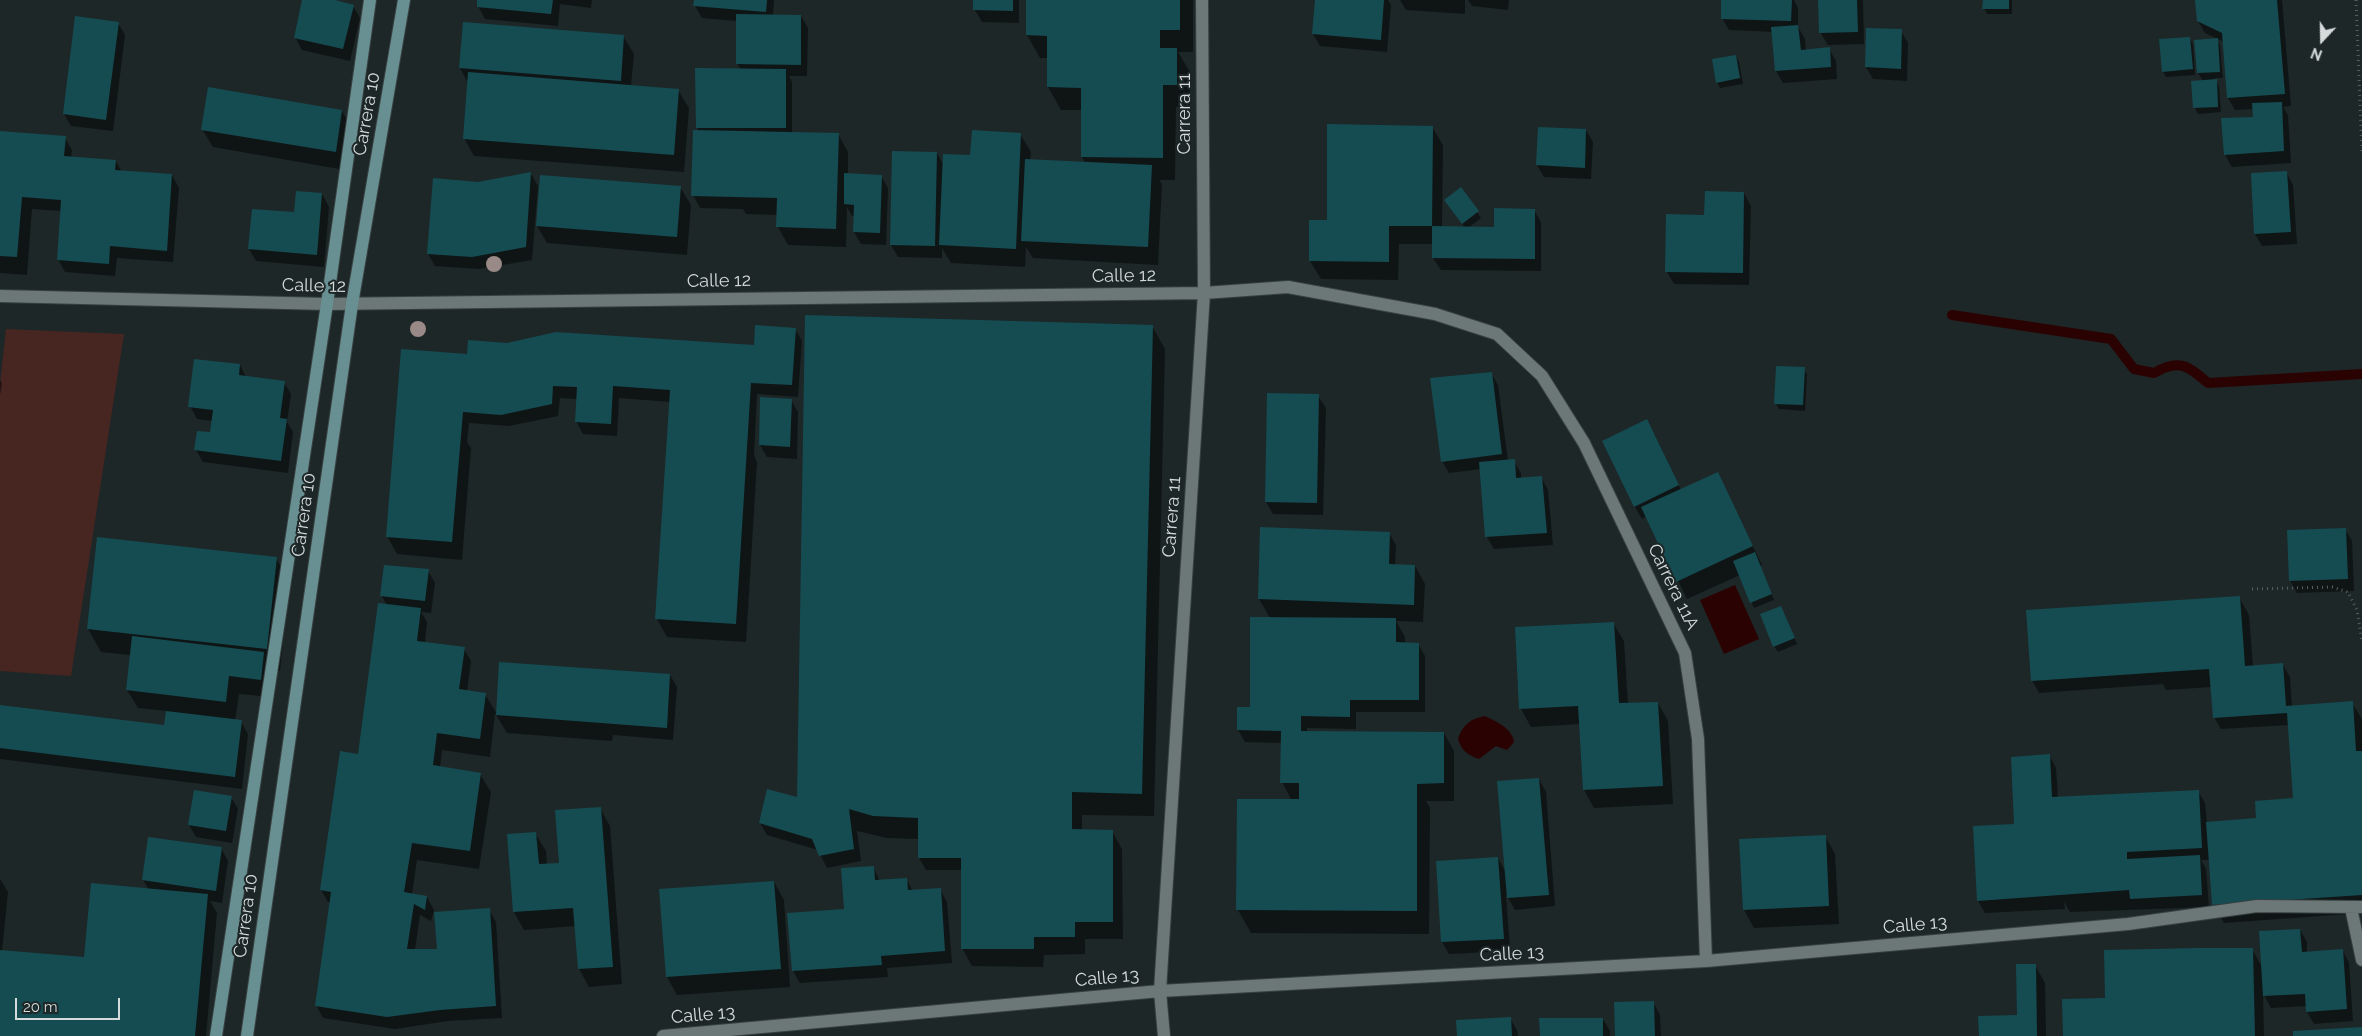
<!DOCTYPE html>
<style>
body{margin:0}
#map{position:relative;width:2362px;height:1036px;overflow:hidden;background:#1d2728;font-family:Raleway,sans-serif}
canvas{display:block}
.north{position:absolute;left:2297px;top:15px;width:50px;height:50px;-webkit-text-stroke:4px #1d2728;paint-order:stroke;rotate:201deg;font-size:14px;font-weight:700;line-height:20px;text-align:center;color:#d5dbdb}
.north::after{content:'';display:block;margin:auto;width:18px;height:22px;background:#d5dbdb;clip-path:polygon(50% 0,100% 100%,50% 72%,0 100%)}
.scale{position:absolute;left:15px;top:998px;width:105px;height:22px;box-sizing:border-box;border:2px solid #d5dbdb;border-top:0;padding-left:6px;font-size:15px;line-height:18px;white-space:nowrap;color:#d5dbdb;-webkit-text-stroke:4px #1d2728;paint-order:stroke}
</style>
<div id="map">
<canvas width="2362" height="1036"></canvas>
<div class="north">N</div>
<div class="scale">20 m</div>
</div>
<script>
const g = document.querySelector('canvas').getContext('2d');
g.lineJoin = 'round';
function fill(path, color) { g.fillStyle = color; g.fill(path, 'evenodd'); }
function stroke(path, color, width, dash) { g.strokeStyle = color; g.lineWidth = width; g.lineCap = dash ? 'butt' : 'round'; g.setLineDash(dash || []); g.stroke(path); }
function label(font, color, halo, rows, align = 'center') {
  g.font = font + ' Raleway,sans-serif'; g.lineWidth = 4; g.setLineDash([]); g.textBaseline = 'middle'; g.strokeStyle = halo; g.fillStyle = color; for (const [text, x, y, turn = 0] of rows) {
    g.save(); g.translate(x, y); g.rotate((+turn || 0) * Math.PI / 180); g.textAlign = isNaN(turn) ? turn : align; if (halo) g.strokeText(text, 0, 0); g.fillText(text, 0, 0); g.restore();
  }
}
fill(new Path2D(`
 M6 329 124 334 71 676 0 671V384Z`), '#472521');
fill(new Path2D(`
 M1735 585 1759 639 1724 654 1700 600Z
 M1485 716C1497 722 1512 728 1514 742L1507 750 1496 746 1479 759C1467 755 1460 749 1458 738 1464 724 1470 719 1485 716Z`), '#2b0202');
fill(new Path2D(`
 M304 0H329L353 6 360 18 350 61 302 50 295 37Z
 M478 0H592L591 8 560 4 558 26 485 19 478 6Z
 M695 0H774L773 16H801L808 28 807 76H789L792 82V133L838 134 848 152V175L881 176 888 188 886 245 861 244 854 232 855 216H852L847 207 846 247 788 245 778 227V215L746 214 743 209 700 208 693 195 699 131 697 127 741 70 737 63V21L702 18 695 6Z
 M975 0H1019V23L982 22 975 10Z
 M1028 0H1193V52H1178L1190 72V107H1176L1175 180H1159L1162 184 1158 265 1033 258 1026 247 1025 267 951 263 942 248V258L898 257 891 245 937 153 944 166 972 156 1020 134 1031 152 1030 160 1085 163 1082 157V110H1061L1048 87V58H1040L1027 35Z
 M1316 0H1388L1391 5 1387 52 1320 46 1313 34Z
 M1400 0H1465V14L1406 10Z
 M1468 0H1509L1508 10 1472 6Z
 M1723 0H1794L1798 8V27L1805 39 1806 51 1829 49 1836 61 1837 79 1783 83 1776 71 1773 32 1729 30 1722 18Z
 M1820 0H1863L1864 44 1828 45 1820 32Z
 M1984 0H2012V14H1987L1984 8Z
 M2197 0H2282L2291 106 2283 107 2288 115 2291 163 2232 167 2225 155 2254 118 2253 109 2235 110 2228 98 2224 42 2205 33 2198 21Z
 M118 23 125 35 113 131 71 126 64 114Z
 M464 23 623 36 634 54 631 86 678 90 689 108 684 172 474 156 464 138 468 83 460 68Z
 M1901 31 1908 43 1907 81 1873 79 1866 67Z
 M2189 38 2193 44 2195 75 2166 77 2163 71Z
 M2217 39 2220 45 2223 78H2215L2219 86 2221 112 2198 114 2195 108 2193 82 2203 81 2198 73 2195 41Z
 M1736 56 1739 62 1743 84 1720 88 1717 82Z
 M342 111 352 129 345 170 213 147 202 129Z
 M1432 127 1443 145 1442 228H1465L1449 206 1461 189 1481 218 1468 228H1495L1534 210 1541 222V271L1441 270 1433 258V244H1399L1398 280 1321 279 1310 261 1311 221H1328Z
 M1586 130 1593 142 1591 179 1544 177 1537 165Z
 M0 133 65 138 72 150 71 158 116 161 122 172 172 175 179 188 173 262 117 258 115 276 65 272 58 259 62 211 32 209 27 275 0 273Z
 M2286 172 2293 185 2297 244 2262 246 2255 234Z
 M531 174 538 186 532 260 479 269 435 266 428 254Z
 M680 187 691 205 687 255 547 243 537 226Z
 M1744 193 1751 206 1749 285 1674 284 1667 272 1706 216Z
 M322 194 329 207 324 267 256 261 249 249 253 210 295 214Z
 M1152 326 1165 349 1154 816 1082 815V830L1112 831 1122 849 1123 939H1085V954L1044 955 1043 967 972 966 962 948V870H926L919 858V839L887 838 857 831 861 861 827 868 818 850 767 835 760 823 799 798Z
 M795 329 802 341 798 397 757 394 754 456 757 462 746 642 667 637 657 619 670 402 619 398 617 436 583 434 576 421 578 399 560 398 558 416 509 426 469 423 467 442 471 448 462 560 397 554 387 536 468 355 507 344 755 346Z
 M240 365 246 377 284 382 291 394 287 422 293 432 288 473 203 462 196 450 211 433 213 421 197 419 190 406Z
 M1804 369 1807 375 1805 411 1779 409 1776 404Z
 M1491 373 1498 385 1508 461H1514L1521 473V479L1541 477 1548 490 1553 545 1494 549 1487 537 1481 469 1449 473 1442 461Z
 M0 380 2 383 0 395Z
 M1318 396 1326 408 1323 515 1273 514 1266 502Z
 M762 399 791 400 798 412 797 459 767 457 760 445Z
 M1654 433 1681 490 1717 474 1762 565 1760 566 1774 600 1754 608 1740 575 1687 599 1647 516 1642 519 1635 507 1603 442Z
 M2345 529 2352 541 2354 591 2297 593 2290 581 2288 531Z
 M1389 533 1396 545 1395 565 1415 566 1425 584 1423 622 1396 621 1405 637V644H1418L1425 656V712H1356V729L1307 728V732L1444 733 1454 751V801H1426L1430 808 1429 934 1251 933 1238 910 1292 801 1282 782V743L1245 742 1238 730V708H1252L1270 618 1259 599Z
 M276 558 289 581 280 671H274L271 697 239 694 235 721 241 722 248 734 242 789 0 759V706L165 727 167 711 138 708 127 690 131 655 101 652 88 629Z
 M428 571 435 583 431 613 421 612 427 622 425 643 464 649 471 661 467 692 485 694 497 714 670 675 677 687 673 740 613 735 612 741 507 733 495 713 490 757 442 750 440 768 480 774 491 792 479 869 417 860 412 894 427 897 434 910 431 921 420 915 415 950H438L489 910 496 922 502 1018 448 1021 395 1029 323 1018 316 1005 331 902H328L321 890 359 755 387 605 381 595Z
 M2239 597 2249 615 2253 667 2283 665 2290 677 2292 707 2352 703 2362 719V913L2224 923 2214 905 2210 860H2201L2206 869 2209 907 2070 912 2064 902 2065 909 1985 913 1978 901 1974 827 2016 825 2049 755 2056 768 2058 798 2198 791 2205 803 2207 823 2257 819 2295 799 2289 725 2221 729 2214 717 2212 687 2166 690 2163 684 2039 693 2032 680Z
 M1784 613 1797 644 1778 652 1774 646Z
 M1613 623 1624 641 1628 704 1658 703 1668 721 1673 804 1594 808 1584 790 1580 724 1531 727 1521 709 1516 628Z
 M1539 779 1546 792 1555 906 1515 910 1506 894 1510 951 1449 954 1442 942 1438 862 1498 858 1506 873Z
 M195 791 231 797 238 809 232 843 196 837 189 825Z
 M600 808 610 826 622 984 589 987 579 969 576 926 524 930 514 912 535 833 546 851 547 865 561 864Z
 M1825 836 1835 854 1839 924 1754 928 1744 910 1740 840Z
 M221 848 228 861 222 903 210 901 217 913 206 1036H0V879L8 892 2 951 85 958 149 890 143 880Z
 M873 867 880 881 906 879 913 891 940 889 947 902 952 963 887 968 888 977 800 983 793 971 845 910Z
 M774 882 784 900 790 987 677 995 667 977Z
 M2300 930 2307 942V952L2342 950 2349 962 2353 1021 2314 1024 2307 1012V1006L2271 1008 2263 993 2264 1036H2064L2106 999 2252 949 2262 967Z
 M2035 965 2045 983 2046 1036H1980L2018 1016Z
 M1653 1002 1660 1015 1661 1036H1616Z
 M1510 1018 1517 1030 1518 1036H1458Z
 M1603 1019 1610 1031V1036H1541Z`), '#0007');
stroke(new Path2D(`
 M1952 315 2111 339 2134 369 2154 373C2179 358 2188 366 2208 383L2362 374`), '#2b0202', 10);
fill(new Path2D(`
 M302 0H335L354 5 343 49 294 38Z
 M477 0H553L551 14 477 7Z
 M694 0H767L766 12 693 6Z
 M973 0H1013V11L973 10Z
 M1026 0H1180V30H1160V48H1177V85H1163V158L1081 157V88L1047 87V36L1026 35Z
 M1315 0H1384L1381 40 1312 34Z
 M1721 0H1792L1791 21 1721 19Z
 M1818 0H1857L1858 32 1819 33Z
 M1983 0H2009V9H1982Z
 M2195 0H2277L2285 94 2227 98 2222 33 2197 21Z
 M736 14 801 15V65L736 64Z
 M75 16 119 22 106 120 63 114Z
 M463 22 624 35 621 81 459 68Z
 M1798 25 1801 50 1830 47 1831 67 1775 71 1771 27Z
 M1866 28 1902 29 1901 69 1865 67Z
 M2190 37 2193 69 2162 72 2159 39Z
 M2218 38 2220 72 2197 73 2194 40Z
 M1736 55 1740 78 1716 83 1712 59Z
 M695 68 786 69V128H696Z
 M468 72 679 89 674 155 463 139Z
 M2217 79 2218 107 2193 108 2191 81Z
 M208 87 342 110 336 152 201 130Z
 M2282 102 2284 151 2224 155 2221 118 2253 117 2252 103Z
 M1327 124 1433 126 1432 226H1389V262L1309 261V220H1327Z
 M1538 127 1586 129 1585 168 1536 165Z
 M693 130 839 133 836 229 776 227 777 198 691 196Z
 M972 130 1021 133 1016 249 939 245 943 154 970 155Z
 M0 131 66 136 64 156 116 160 115 170 172 174 167 251 110 246 109 264 57 260 61 200 22 197 17 257 0 256Z
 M892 151 937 152 935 246 890 245Z
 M1025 159 1152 165 1148 247 1021 241Z
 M2287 171 2291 232 2254 234 2251 173Z
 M531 172 526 247 472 257 427 254 433 178 478 182Z
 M844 173 882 175 880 233 853 232 854 205 844 204Z
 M540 175 681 186 677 237 536 226Z
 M1461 187 1479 211 1462 224 1444 200Z
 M296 191 322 193 317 255 248 249 252 209 294 212Z
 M1705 191 1744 192 1743 273 1665 272 1666 214 1704 215Z
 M1494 208 1535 209V259L1432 258V226L1494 227Z
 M805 315 1153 325 1142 794 1072 792V829L1113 830V922H1075V937H1034V949H961V858H918V818L873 816 849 809 854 849 819 856 812 839 759 823 767 789 797 797Z
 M755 325 796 328 792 385 751 383 736 624 655 619 670 390 613 386 611 424 575 422 577 387 553 386 552 404 501 415 463 412 452 542 386 537 401 349 467 354 468 340 507 343 556 332 754 345Z
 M194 359 240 364 239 375 285 381 280 418 287 419 281 461 194 450 197 431 210 432 213 410 188 407Z
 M1776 366 1805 367 1803 405 1774 404Z
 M1492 372 1502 454 1441 462 1430 378Z
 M1267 393 1319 394 1317 503 1265 502Z
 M760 397 792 399 790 447 759 445Z
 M1647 419 1679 485 1634 507 1602 441Z
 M1515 459 1516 478 1542 476 1547 533 1485 537 1479 462Z
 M1718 472 1753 546 1676 582 1641 507Z
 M1260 527 1390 532 1389 564 1415 565 1414 605 1258 599Z
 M2346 528 2348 579 2289 581 2287 530Z
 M97 537 277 557 267 649 87 629Z
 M1755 552 1772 594 1750 603 1733 561Z
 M384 565 429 569 425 601 380 596Z
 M2240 596 2245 666 2283 663 2286 706 2353 701 2356 751H2362V895L2212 905 2206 822 2256 818 2255 801 2293 798 2287 713 2213 718 2209 669 2031 681 2026 610Z
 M378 603 421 608 417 641 465 647 459 689 486 693 480 739 437 733 433 765 481 773 470 851 412 843 404 892 427 896 425 910 414 904 407 949H437L434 912 490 908 496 1006 440 1010 387 1017 315 1006 331 892 320 890 340 751 358 754Z
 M1781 606 1795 638 1773 647 1760 614Z
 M1250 617 1396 618V642L1419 643V700H1350V717L1301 716V731L1444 732V783L1417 784V911L1236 910 1237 799H1299V783H1280L1281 731 1237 730V707H1250Z
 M1614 622 1619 703 1658 702 1663 786 1583 790 1578 706 1519 709 1515 627Z
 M132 636 264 652 261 680 229 676 226 702 126 690Z
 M499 662 670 674 667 728 496 715Z
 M0 705 164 725 166 711 242 720 235 777 0 748Z
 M2050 754 2052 797 2199 790 2202 848 2127 852V859L2200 855 2202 895 2130 899 2129 890 1977 901 1973 826 2014 824 2011 757Z
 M1539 778 1549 895 1507 898 1497 781Z
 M194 790 232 796 226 831 188 825Z
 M601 807 613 967 578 969 573 908 513 912 507 834 536 832 539 864 559 863 555 810Z
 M1826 835 1829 906 1743 910 1739 839Z
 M148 837 222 847 216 891 142 880Z
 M1498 857 1504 939 1441 942 1436 861Z
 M874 866 875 880 907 878 908 890 941 888 945 951 881 956 882 965 792 971 787 913 844 909 841 868Z
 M774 881 781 969 666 977 659 889Z
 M91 883 208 894 195 1036H0V950L84 957Z
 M2300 929 2302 952 2343 949 2347 1009 2306 1012 2305 994 2263 996 2259 931Z
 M2199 948H2253L2255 1036H2063L2062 999 2105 998 2104 950Z
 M2016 964H2036L2037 1036H1979L1978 1016 2017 1015Z
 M1654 1001 1655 1036H1615L1614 1002Z
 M1511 1017 1512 1036H1457L1456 1020Z
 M1539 1018H1603V1036H1540Z
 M2362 1027V1036H2293V1031Z`), '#154c52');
const street = new Path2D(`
 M0 296 327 304 1204 293 1288 287 1435 314 1497 334 1542 376 1584 443 1685 653 1698 739 1706 961
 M2351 908 2362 960
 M663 1036 1160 991 1706 961 2128 924 2257 906 2362 907
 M1164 1036 1160 991 1204 293 1202 0`);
const secondary = new Path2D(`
 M216 1036 327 304 370 0
 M247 1036 352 304 404 0`);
stroke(street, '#384141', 14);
stroke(secondary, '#384141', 14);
stroke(new Path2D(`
 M2356 0 2362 153
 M2252 589 2332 587 2348 592 2357 610 2362 641`), '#565f60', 3, [1, 4]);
stroke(street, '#6c7778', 12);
stroke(secondary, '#688f92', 12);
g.fillStyle = '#998987';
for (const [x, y] of [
 [494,264],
 [418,329]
]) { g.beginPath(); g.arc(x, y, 8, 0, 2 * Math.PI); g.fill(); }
label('18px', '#d5dbdb', '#1d2728', [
 ["Carrera 10",367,114,-80],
 ["Carrera 11",1185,114,-90],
 ["Calle 12",1124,276,-1],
 ["Calle 12",719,281,-1],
 ["Calle 12",314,286,1],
 ["Carrera 10",304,515,-82],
 ["Carrera 11",1172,517,-86],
 ["Carrera 11A",1673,587,64],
 ["Carrera 10",246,916,-82],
 ["Calle 13",1915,925,-5],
 ["Calle 13",1512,954,-3],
 ["Calle 13",1107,978,-5],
 ["Calle 13",703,1015,-5]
]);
</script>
